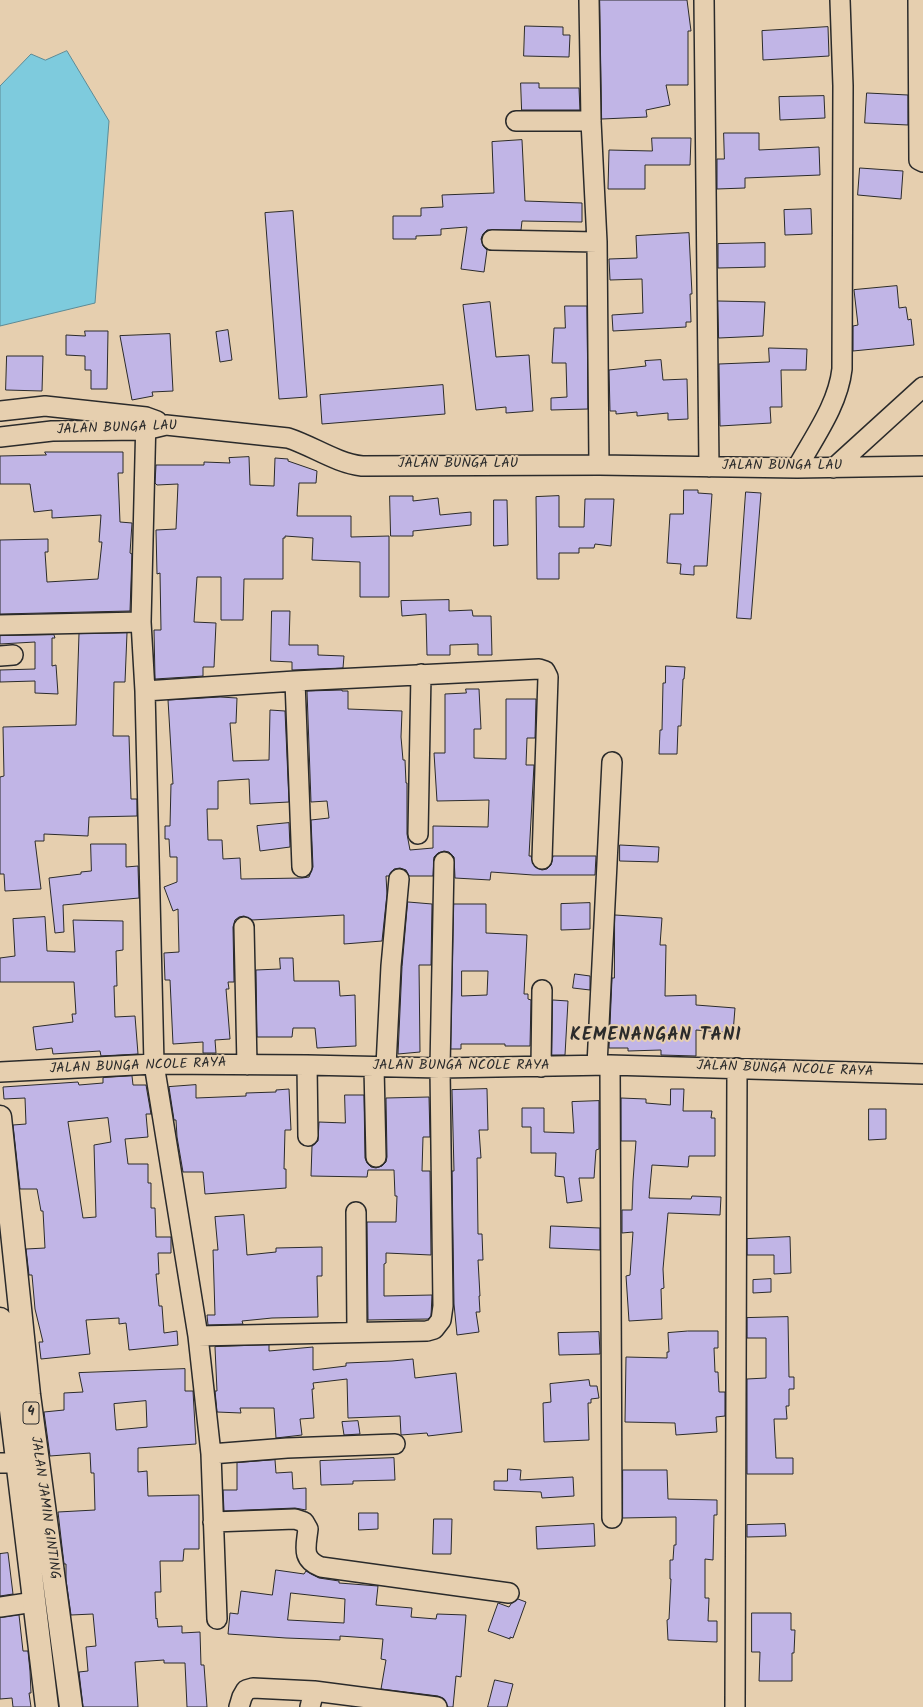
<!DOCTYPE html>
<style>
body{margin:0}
canvas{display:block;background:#e6cfaf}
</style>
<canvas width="923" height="1707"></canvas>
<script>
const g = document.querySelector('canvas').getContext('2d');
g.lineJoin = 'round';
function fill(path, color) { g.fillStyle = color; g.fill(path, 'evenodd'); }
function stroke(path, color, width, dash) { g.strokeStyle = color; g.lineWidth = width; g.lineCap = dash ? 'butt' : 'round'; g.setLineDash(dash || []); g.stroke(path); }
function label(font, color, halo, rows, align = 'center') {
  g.font = font + ' Kalam,sans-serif'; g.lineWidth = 4; g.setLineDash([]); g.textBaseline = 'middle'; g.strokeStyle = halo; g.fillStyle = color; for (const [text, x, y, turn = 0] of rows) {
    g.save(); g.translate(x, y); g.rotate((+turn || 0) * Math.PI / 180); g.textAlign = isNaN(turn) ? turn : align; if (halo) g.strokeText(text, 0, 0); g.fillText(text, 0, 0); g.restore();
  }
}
const water = new Path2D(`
 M67 51 109 121 95 303 0 326V86L31 54 45 60Z`);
fill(water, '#7ecbdd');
stroke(water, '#5d8b96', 1);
const building = new Path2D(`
 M600 0H687L691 31H688V85H666L670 105 646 110 647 117 602 119Z
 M525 26 563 27V35H570L569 57 524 56Z
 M828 27 829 56 763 60 762 31Z
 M521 83H539V88H579L580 110H522Z
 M867 93 908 95V125L865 123Z
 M824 96 825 118 780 120 779 97Z
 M724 133H759V150L819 147 820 175 745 178V188L717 189V159H724Z
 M652 138H691L690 165H645V189H608L609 150 652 151Z
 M522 140 525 201 582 203V222L522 221 521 230H487L483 234 481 239 483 246 487 250 484 272 461 269 467 227 441 229V235L416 236V239H393V216H421V208L443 207 442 195 494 193 492 142Z
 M860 168 903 171 901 199 858 195Z
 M811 209 812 234 785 235 784 210Z
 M293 211 307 397 279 399 265 213Z
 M689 233 692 294H690L691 322H686V327L613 331 612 315 643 313 642 279 610 280 609 259 637 258 636 236Z
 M765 243V267L718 268V244Z
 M897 286 899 308 906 307 908 320 911 319 914 345 853 351V326L858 325 854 290Z
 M718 301 765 302 763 336 719 338Z
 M490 302 496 357 529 355 533 411 506 413V407L476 410 463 305Z
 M565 306H587L588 409 551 410V398L567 397 566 363H552L554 328H565Z
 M228 330 232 360 220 362 216 332Z
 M85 331H108L107 389H91V370H85V356L66 355V335L85 336Z
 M170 334 173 391 152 392 153 396 132 400 120 336Z
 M769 348 807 349 806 370H781L782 407H770L771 423 720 426 719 364 769 362Z
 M7 356H43L42 391 6 390Z
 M661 360 663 380 687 379 688 419 668 420V413L637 416V412L616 414V411H610L609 370 646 366 645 361Z
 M443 385 445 414 322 424 320 395Z
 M45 452H123V473H118L120 522 132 523 130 553 132 554 130 611 0 614V540L48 539V552H45L47 582 98 579 102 542H99L101 515 52 518V510L34 512 30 484H0V456L46 455Z
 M249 457 250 485 274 486 275 458 288 459V461L317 471 316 483H299L297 516H351V537L389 536V597H360V562L312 560 313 538 285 536V538H283V579H244L243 620H221V577H197L194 622 216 623 214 667H203V676L155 679 154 630H161L160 573 157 574 156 530 176 529 178 484 157 485 155 483 156 465H204V462L230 463 229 458Z
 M684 490H698V493L712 494 707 566H694V575L680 574 681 564 667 563 670 514H683Z
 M746 492 761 493 751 619 737 618Z
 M390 496H413V501L438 498 440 515 471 512V525L413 531V536H391Z
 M559 496V527H584L585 499H614L611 546 595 544 594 548H579V553H559V579H537L536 497Z
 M494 500H507L508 545 494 546Z
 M449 600V611L472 610 473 616H491L492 655H478V644L450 645V655H427L426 614 402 616 401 601Z
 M272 611H290L289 645H318V655L344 656 343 668 292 670V662L271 661Z
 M127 633 125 682H114L113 736H129L131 799H137V816L89 817 88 836 44 834V841H35L41 889 5 891 4 874H0V777L4 776 3 727 76 725 79 634Z
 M54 635 55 638H52V666L56 665 58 694 35 693V681L0 682V670L35 669V642L0 644V636Z
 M666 666 685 667 684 679H683L681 726H678L677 754H659L660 730H662L663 683H665Z
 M466 689H479L481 729H474V758L506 759V699H536L535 738H527L526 765H534L529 856H531L533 864 537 868 542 870 547 869 551 865 553 856H596L595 875H533L491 872 490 880 455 878 454 857 449 852 444 851 438 853 434 857 433 876H409L406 870 400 868 394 869 389 876H386L387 894 382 941 344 944V915L252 920 244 916 239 917 235 920 233 927 234 982H228L229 989H226L230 1039 215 1040 216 1053H203V1042L173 1044 170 980H165L164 953 179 952 178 909 173 911 164 887 177 882V857H170L169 839H165V826H170L171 784H173L168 700 220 697 237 698 236 723H230L233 761 269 760 270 710 285 711 289 802 250 804 249 779 218 781V809H207L208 840H222L223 859 240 858 241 879 302 878 309 877 313 867 311 820 329 818 327 801 311 802 307 691 342 690V691H348V709L402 711 401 737 403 760H405L406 783H407V834L410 850 433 848V826L488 827 489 800 437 801 434 753H445V694L466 693Z
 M289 823 290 847 260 851 257 826Z
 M91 844H126V867L138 866 139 898 63 905 64 932 55 933 49 878 81 874V872L91 871Z
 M620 845 659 847 658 862 620 861Z
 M408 902 432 904 431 965H419L420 1052 398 1054 402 967Z
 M590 903V929L561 930V904Z
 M454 904H486V933L527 935 524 994H528V999L531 1000 530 1046H505V1044H461V1049H451ZM462 971H488L487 995 462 996Z
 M615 915 662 918 660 945H666L665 996 696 995V1005L735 1008 733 1033 696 1030V1056L661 1055V1050L628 1051V1048H609L612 978H614Z
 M45 917 47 951 75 952 73 920 123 921V950L116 951 117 986H114L115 1017 135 1016 138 1054 101 1056 100 1051 53 1054 52 1048 36 1050 33 1027 73 1022 72 1014H76L74 982H0V958L15 956 13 919Z
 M280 958H293L294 981H339L340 996 355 995 356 1046 317 1048 315 1028H293L292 1037H257L256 970 280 969Z
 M575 974 590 976V990L573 988Z
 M553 1000 568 1001 565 1055H552Z
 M132 1076 133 1085H146L151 1114H146L148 1137 125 1139 128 1164H148V1183H151V1208H155L156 1237H171V1253H158L159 1274H156L159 1306H162L164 1333 177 1331 178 1345 129 1350 126 1323 119 1324V1318L86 1320 90 1354 41 1359 39 1342H43L35 1309 32 1275H29L26 1249 45 1248 43 1211H41L37 1189H20L13 1125 26 1124 25 1098 4 1099 3 1087 78 1082 79 1085 103 1083V1078ZM108 1118 111 1142 94 1145 96 1217 83 1218 68 1122Z
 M196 1085V1098L246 1096V1093L276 1092V1090L289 1089 291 1130H285L284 1169H286V1188L205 1194 203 1172H183L177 1137 176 1120H174L169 1087Z
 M487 1089 488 1130H479L481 1158H477L478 1234H482L483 1260H478L480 1296H479L480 1312H476L479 1332 457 1335 454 1304 452 1171H454L452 1090Z
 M671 1089H684L683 1111H712L711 1118H715V1156H689L688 1167 652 1165 649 1198 691 1199 692 1196 721 1197 720 1215 668 1213 663 1269 664 1288 661 1289 662 1319 629 1321 626 1276 630 1275 633 1232 622 1233V1210H632L633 1181 636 1141H621V1098L646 1099V1103L670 1105Z
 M345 1095H364L365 1158 367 1163 371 1167 376 1168 382 1166 386 1162 387 1157 386 1098 429 1097 430 1137H423L422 1171H430L431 1255 386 1253V1263L384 1264V1296L432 1295 431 1316 428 1319 368 1320 367 1222H396L397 1196H395L394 1170H368L367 1177 311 1176 312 1146 318 1141 319 1122 345 1123Z
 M599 1101V1149L596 1150 594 1178H579L582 1201 567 1203 564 1177 555 1176 556 1153H531V1127H522V1108H544V1132L574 1133 572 1102Z
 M869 1109H886V1139L869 1140Z
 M244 1215 247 1255 276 1252V1248L322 1247V1276H317L318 1317 272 1318 242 1321 243 1324 208 1325 207 1315H215L213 1250H218L215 1217Z
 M551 1226 600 1228V1250L550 1248Z
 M790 1237 791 1273 774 1274V1255H747V1239Z
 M771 1279V1292L753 1293V1280Z
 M788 1317 789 1377H794V1389H789V1406H786L787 1419H774L776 1458H793V1474H747V1379L766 1378V1338H747V1318Z
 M688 1331H718V1348H714L715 1372H718L719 1392H725V1416L716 1417 717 1432 676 1435 675 1423 625 1422 626 1357 667 1358V1352H669L668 1333Z
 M599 1332 600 1354 559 1355 558 1333Z
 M269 1345V1351L313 1347V1370L346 1366V1363L392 1361 413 1359 415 1378 456 1373 462 1432 428 1436 427 1433 401 1435 400 1416 348 1418 347 1379 313 1383 314 1389H312L314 1418 300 1419 302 1435 276 1438 274 1408H240L241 1413 217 1412 215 1391H217L215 1347Z
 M185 1369V1391H193L196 1444 138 1448V1472L147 1471 148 1496 199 1495V1549H184L183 1561H160L161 1592H155L156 1619 157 1618 158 1627 182 1626V1633L200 1632 201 1665H204L207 1707H187L185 1663H164V1660L135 1662 138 1707H83L79 1672 88 1671 86 1647 96 1646 93 1614 71 1615 66 1580V1564H64L58 1512 95 1510 94 1473H91L90 1453 50 1456 44 1412 64 1410V1393L83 1392 79 1373ZM146 1401 147 1427 116 1430 114 1404Z
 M589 1380 590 1386H597L599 1398 591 1399V1403H588L589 1440 544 1442 543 1403 551 1402 550 1384Z
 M358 1421 360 1434 344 1435 342 1422Z
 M394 1458 395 1480 353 1481V1484L321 1485 320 1461Z
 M275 1460 276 1473 292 1472 293 1489 306 1488V1510L295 1508 224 1511 223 1490H237V1463Z
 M508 1469 521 1470 520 1480 573 1477 574 1496 542 1498 541 1492 494 1490V1481H507Z
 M623 1470H667L668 1499 717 1500V1515H714L713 1560 705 1559V1598H709L708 1621H717V1642L668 1640 667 1620 669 1619 671 1579H670V1560H673L674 1545H676V1517L623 1518Z
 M359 1513H378V1529L359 1530Z
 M434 1519H452L451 1554H433Z
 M594 1524 595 1546 537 1549 536 1527Z
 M785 1524 786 1536 747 1537V1525Z
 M8 1553 13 1594 0 1596V1554Z
 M276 1570 304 1574 306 1571 319 1578 339 1581V1583L378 1586 376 1605 412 1608 411 1617 436 1619 437 1614 466 1615 461 1677 456 1676 453 1707H448L444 1699 438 1696 381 1689 386 1660 381 1659 383 1639 340 1636V1640L286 1638 228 1634 230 1613 238 1614 241 1591 272 1595ZM291 1593 345 1599 344 1623 288 1620Z
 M518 1599 526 1602 513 1638 510 1637V1639L488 1631 498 1603 509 1607 511 1604Z
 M752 1613H791V1630H795L794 1653H792V1681H759L760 1652H752Z
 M19 1615 23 1651H28L30 1671 31 1693H29L31 1707H13L12 1698 0 1699V1618Z
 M495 1680 513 1684 507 1707H488Z`);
fill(building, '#c1b5e6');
stroke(building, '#2b2b2b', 1);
const minor = new Path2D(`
 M589 0 591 121 597 242 599 465
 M704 0 709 467
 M918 0 919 160 923 162
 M516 121H591
 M492 240 597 242
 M0 411 45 406 146 417 157 421
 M146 417 141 622 145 691 154 1064 198 1336 427 1331 434 1329 441 1320 443 1306 440 1068 444 862
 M0 437 52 431 145 430 166 425 288 438C313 446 336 463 362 466L599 465 797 468 923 466
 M797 468C814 437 838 405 842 369L843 86 840 0
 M834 468 923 387
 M0 625 141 622
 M0 656 13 655
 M295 681 302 867
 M145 691 295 681 539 669 545 671 548 677 542 859
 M418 834 421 674
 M244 927 247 1065
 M307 1065 308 1136
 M597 1065 612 762
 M610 1065 612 1518
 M386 1066 391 966 399 879
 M374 1067 376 1157
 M541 1067 542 990
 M0 1072 154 1064 307 1065 440 1068 610 1065 923 1074
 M356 1212 357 1332
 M198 1336 211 1454 217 1619
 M211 1454 287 1448 395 1444
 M0 1463H18
 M213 1522 295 1519 304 1522 308 1529C306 1547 301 1559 321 1567L509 1593
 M0 1607 34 1602
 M239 1707 242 1697 246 1690 253 1688 314 1691
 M310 1707 314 1691 437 1707
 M735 1707 737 1068`);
const highway = new Path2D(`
 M0 1117 29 1395 71 1707
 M0 1319 47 1707`);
stroke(minor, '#2b2b2b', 22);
stroke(highway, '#2b2b2b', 25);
stroke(minor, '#e6cfaf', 19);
stroke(highway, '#e6cfaf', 22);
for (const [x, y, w] of [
 [31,1413,16]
]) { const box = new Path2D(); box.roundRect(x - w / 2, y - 11, w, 22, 3); g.fillStyle = '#e6cfaf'; g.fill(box); stroke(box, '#2b2b2b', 1); }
label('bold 13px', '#2b2b2b', null, [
 ["4",31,1413]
]);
label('14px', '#2b2b2b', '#e6cfaf', [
 ["JALAN BUNGA LAU",117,429,-2],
 ["JALAN BUNGA LAU",458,465],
 ["JALAN BUNGA LAU",782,467],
 ["JALAN BUNGA NCOLE RAYA",138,1067,-2],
 ["JALAN BUNGA NCOLE RAYA",461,1067],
 ["JALAN BUNGA NCOLE RAYA",785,1070,2],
 ["JALAN JAMIN GINTING",44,1508,82]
]);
g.letterSpacing = '1px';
label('bold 18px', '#2b2b2b', '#e6cfaf', [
 ["KEMENANGAN TANI",656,1037]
]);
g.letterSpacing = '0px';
</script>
